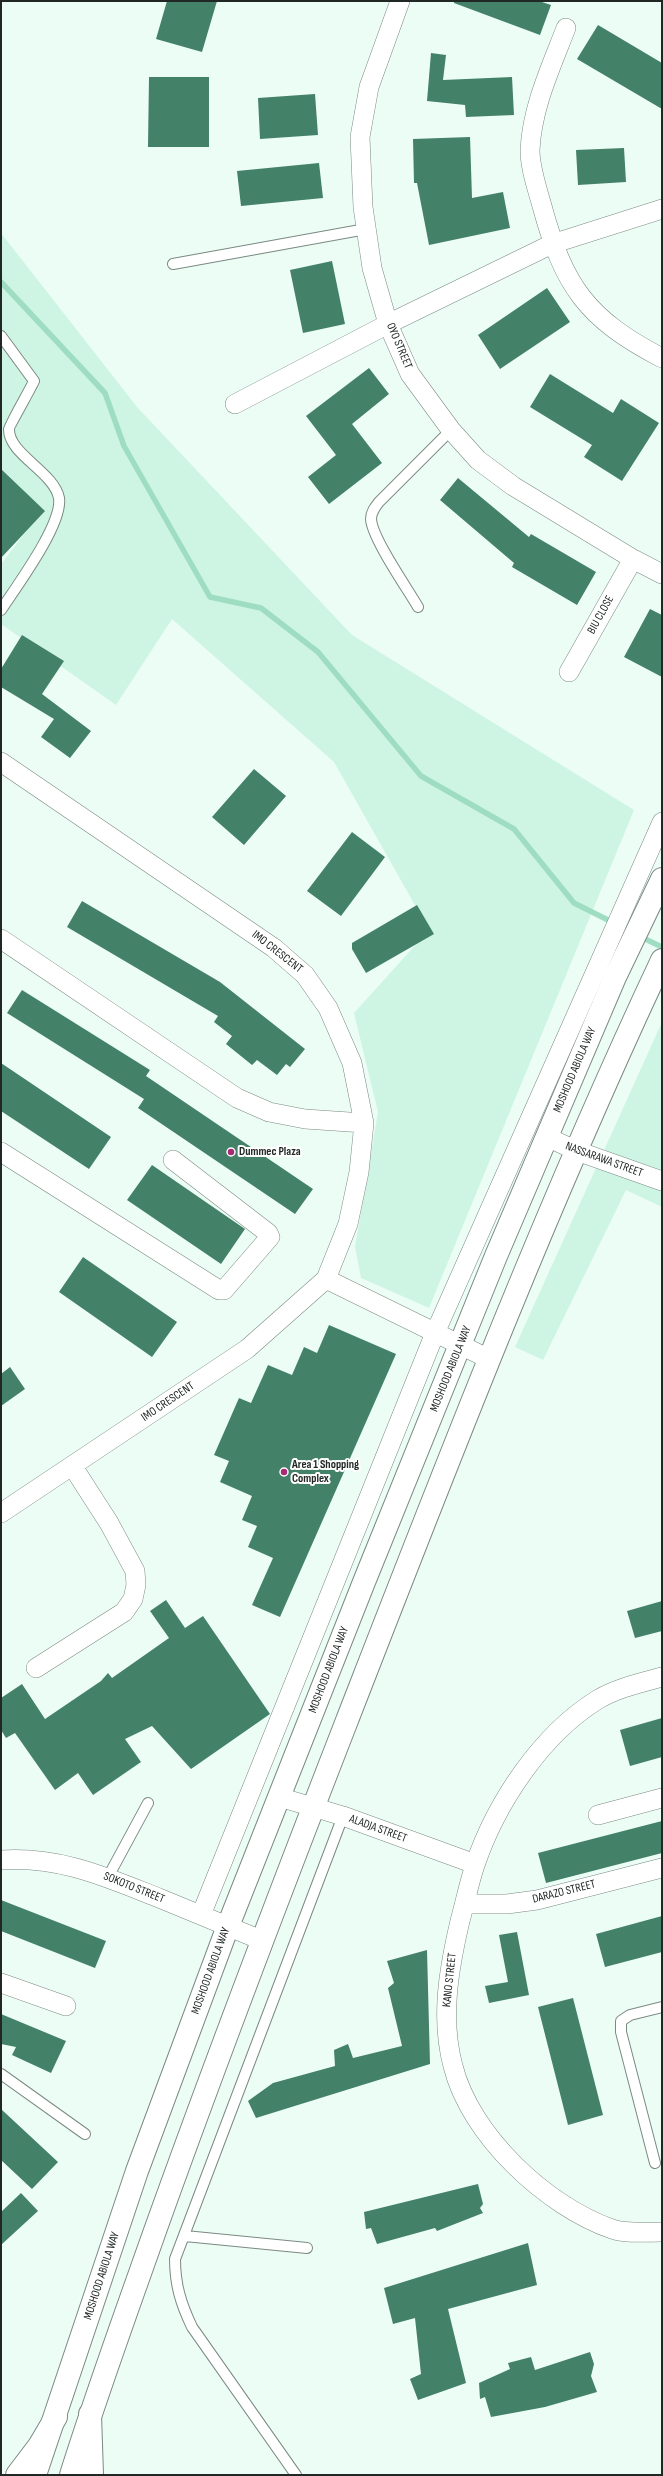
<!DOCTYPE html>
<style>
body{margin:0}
#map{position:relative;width:663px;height:2476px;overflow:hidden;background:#ecfdf5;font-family:"Sofia Sans Condensed",sans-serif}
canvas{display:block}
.frame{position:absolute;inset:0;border:2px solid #212725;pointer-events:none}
</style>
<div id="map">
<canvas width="663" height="2476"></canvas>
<div class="frame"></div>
</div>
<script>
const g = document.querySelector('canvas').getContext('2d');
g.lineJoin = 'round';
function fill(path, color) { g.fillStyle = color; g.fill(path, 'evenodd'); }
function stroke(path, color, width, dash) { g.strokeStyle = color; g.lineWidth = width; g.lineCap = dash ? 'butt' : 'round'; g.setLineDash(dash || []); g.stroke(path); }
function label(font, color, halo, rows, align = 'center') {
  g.font = font + ' "Sofia Sans Condensed",sans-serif'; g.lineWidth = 4; g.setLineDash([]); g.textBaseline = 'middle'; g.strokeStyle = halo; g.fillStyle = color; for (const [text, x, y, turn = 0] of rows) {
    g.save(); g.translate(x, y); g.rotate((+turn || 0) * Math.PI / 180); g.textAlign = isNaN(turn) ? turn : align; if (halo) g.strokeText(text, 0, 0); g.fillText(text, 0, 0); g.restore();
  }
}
fill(new Path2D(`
 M1 233 137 407 352 635 634 810 429 1308 361 1278 355 1247 378 1112 354 1013 429 930 334 762 172 619 116 705 1 624V564L40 513 1 480Z
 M662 1022V1207L626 1190 543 1360 515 1347Z`), '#cef5e3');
stroke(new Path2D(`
 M1 282 105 393 124 446 210 597 261 608 318 652 421 776 514 829 574 903 614 923
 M639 936 662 947`), '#9fddc2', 5.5);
fill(new Path2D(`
 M167 1H217L202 52 156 39Z
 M454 1H539L551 5 540 35 454 3Z
 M598 25 662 63V109L577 59Z
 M431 53 446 55 443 80 512 77 514 115 466 117 465 105 427 101Z
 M149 77H209V147H148Z
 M315 94 318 135 260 139 258 98Z
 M470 137 472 198 503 192 510 228 429 245 417 183H414L413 139Z
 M624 148 626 182 578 185 576 150Z
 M319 163 323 198 241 206 237 171Z
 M332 261 345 324 303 333 290 270Z
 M547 288 570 322 500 369 478 335Z
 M369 368 389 394 352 424 382 463 329 504 308 477 336 455 306 416Z
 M550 374 613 413 621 399 659 423 622 481 584 457 592 445 530 407Z
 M1 469 45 511 1 558Z
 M458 478 529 537 531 534 596 572 577 605 512 567 514 563 440 500Z
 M650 609 662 615V677L624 657Z
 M22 635 64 661 42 694 91 731 70 758 41 737 54 719 1 687V669Z
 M254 769 286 796 244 845 212 817Z
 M352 832 385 857 341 916 307 891Z
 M82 901 220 982 305 1049 290 1067 286 1064 277 1075 257 1060 252 1065 226 1044 232 1036 214 1022 218 1016 67 927Z
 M417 905 434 934 366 973 352 949V943Z
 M22 990 150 1070 146 1076 313 1189 295 1214 138 1108 144 1099 7 1013Z
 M1 1063 111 1137 89 1169 1 1111Z
 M152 1165 245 1229 221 1264 127 1200Z
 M83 1257 177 1322 152 1357 59 1292Z
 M329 1325 396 1354 280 1617 252 1605 273 1558 248 1547 257 1526 242 1520 252 1496 220 1482 229 1461 214 1455 239 1398 251 1403 268 1365 292 1375 304 1347 317 1353Z
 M10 1367 25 1389 1 1406V1374Z
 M166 1600 185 1628 203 1616 270 1714 191 1769 152 1726 125 1739 141 1762 93 1795 78 1773 55 1790 15 1733 6 1738 1 1730V1698L22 1684 45 1719 101 1681 108 1673 112 1678 169 1638 150 1611Z
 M662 1601V1631L635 1638 627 1611Z
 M662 1718V1757L630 1766 620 1730Z
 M662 1821V1853L546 1883 538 1853Z
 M1 1900 106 1941 95 1968 1 1931Z
 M662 1916V1952L605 1967 596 1934Z
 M517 1932 529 1995 489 2003 485 1986 508 1982 499 1935Z
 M427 1950 430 2064 256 2118 248 2101 273 2083 335 2066 334 2050 348 2044 353 2058 402 2046 388 1988 394 1983 387 1961Z
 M573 1998 603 2115 568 2125 538 2007Z
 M1 2014 66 2041 51 2073 12 2055 16 2047 1 2044Z
 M1 2109 58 2162 32 2189 1 2160Z
 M478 2184 483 2204 480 2208 483 2213 437 2231 435 2228 377 2244 371 2228 366 2229 364 2212Z
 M21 2193 38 2211 1 2245V2212Z
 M528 2243 537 2285 448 2309 466 2383 418 2400 410 2379 421 2374 415 2318 393 2324 384 2288Z
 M590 2352 594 2364 591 2376 597 2392 545 2407 491 2417 485 2397 480 2399 479 2383 510 2369 508 2363 531 2357 535 2370Z`), '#448169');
const lane = new Path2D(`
 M173 264 366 229
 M1 336 34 381C31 388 9 426 9 429 8 454 54 472 59 498 63 524 16 587 1 610
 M418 607C407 588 372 538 371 519 371 512 375 507 379 502L451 430
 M108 1877 148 1803
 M1 2074 85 2134
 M655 2163 621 2032V2021L630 2015 662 2007
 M185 2236 307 2248
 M296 2475 192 2327C181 2304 175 2285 175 2259L343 1816`);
const street = new Path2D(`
 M400 1 369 87 360 137 363 207 372 268 388 324 410 374 451 430 478 460 513 486 633 559 662 574
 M566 28C551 67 532 107 530 150 530 168 537 188 542 206 564 287 587 319 662 358
 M235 404 388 324 552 244 662 209
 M569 672 633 559
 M1 762 274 948 305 975 328 1008 352 1063 364 1123 359 1172 348 1224 326 1279 247 1349 1 1513
 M1 939 237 1098 269 1112 305 1119 364 1123
 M547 1137 577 1151 662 1181
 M1 1152 219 1290H224L270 1237 268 1233 173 1160
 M326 1279 489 1359
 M36 1668 124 1612 133 1599 136 1585 135 1571 109 1523 73 1467
 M662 1677C640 1683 617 1688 597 1700 541 1735 496 1803 475 1865 469 1883 465 1903 460 1921 449 1968 440 2018 453 2066 470 2135 546 2206 612 2229 626 2234 647 2232 662 2232
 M279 1797 343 1816 475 1864
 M598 1815 662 1798
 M1 1860C60 1856 106 1877 159 1898 193 1912 227 1926 261 1940
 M465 1904H507L537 1900 662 1868
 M201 1915 435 1333 662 822
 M1 1983 66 2006`);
const secondary = new Path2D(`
 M35 2475 137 2171 228 1926 364 1582 496 1256 615 977 662 879
 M71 2475C97 2392 127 2310 156 2228 217 2058 281 1890 346 1723 446 1466 545 1209 662 960`);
const highway = new Path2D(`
 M90 2414 92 2475
 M17 2475 39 2446 56 2417`);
stroke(lane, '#7b8a83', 12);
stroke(street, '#7b8a83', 20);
stroke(secondary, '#7b8a83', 24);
stroke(highway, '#7b8a83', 24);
stroke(lane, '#fff', 10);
stroke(street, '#fff', 19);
stroke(secondary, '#fff', 22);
stroke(highway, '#fff', 22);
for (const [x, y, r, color] of [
 [231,1152,4,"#aa2977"],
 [284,1472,4,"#aa2977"]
]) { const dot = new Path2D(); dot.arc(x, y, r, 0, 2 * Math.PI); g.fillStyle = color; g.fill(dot); stroke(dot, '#fff', 1.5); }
label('12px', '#212725', '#fff', [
 ["OYO STREET",399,346,67],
 ["BIU CLOSE",601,615,-61],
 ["IMO CRESCENT",277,952,38],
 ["MOSHOOD ABIOLA WAY",575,1070,-67],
 ["NASSARAWA STREET",604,1160,20],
 ["MOSHOOD ABIOLA WAY",451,1369,-68],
 ["IMO CRESCENT",168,1402,-34],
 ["MOSHOOD ABIOLA WAY",329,1670,-69],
 ["ALADJA STREET",378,1829,20],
 ["SOKOTO STREET",134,1888,22],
 ["DARAZO STREET",564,1892,-14],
 ["MOSHOOD ABIOLA WAY",211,1971,-70],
 ["KANO STREET",450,1980,-84],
 ["MOSHOOD ABIOLA WAY",102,2276,-72]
]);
label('bold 12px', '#212725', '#fff', [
 ["Dummec Plaza",239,1152],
 ["Area 1 Shopping",292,1465],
 ["Complex",292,1479]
], 'left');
</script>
